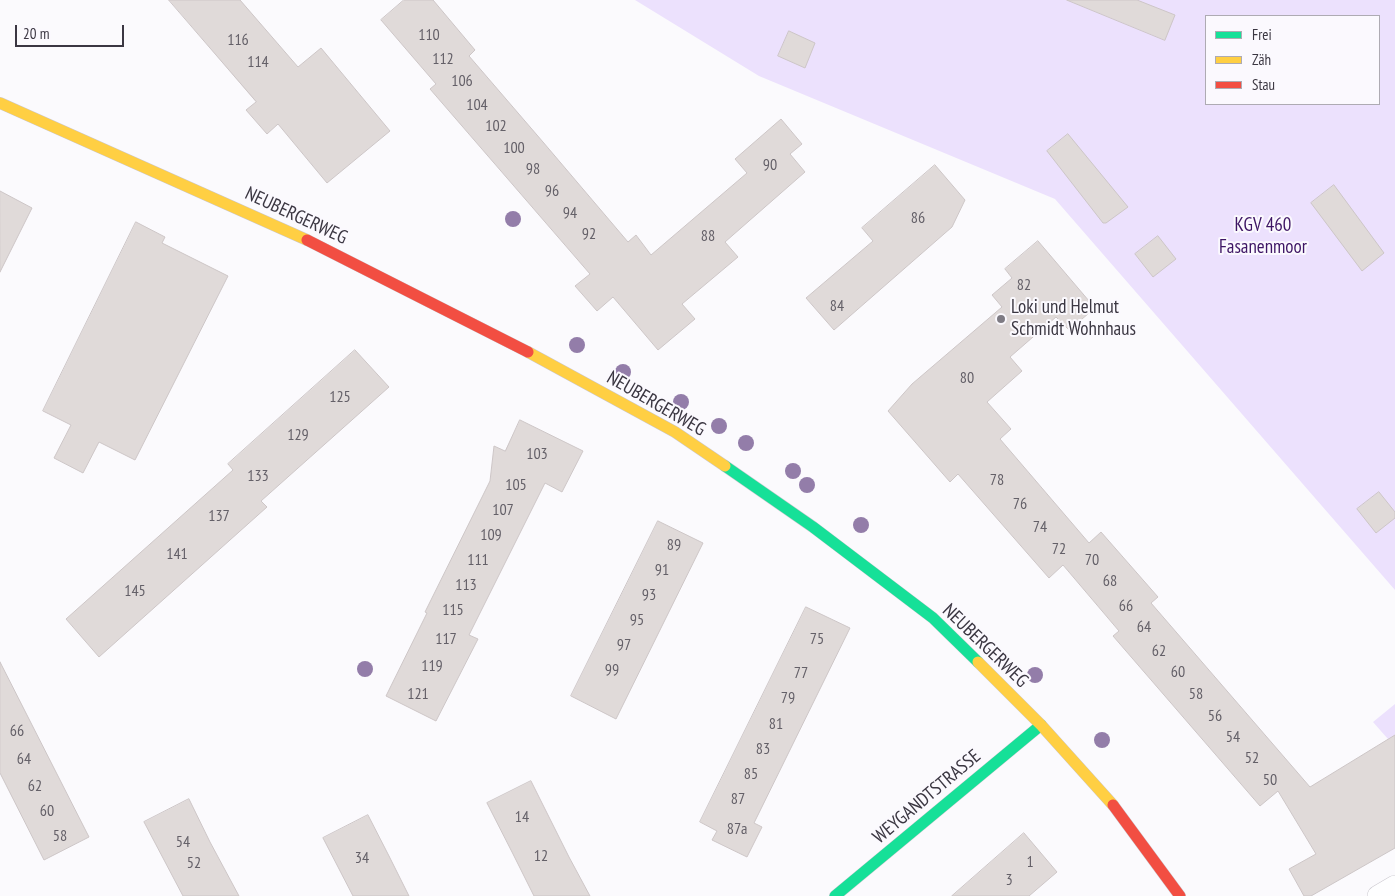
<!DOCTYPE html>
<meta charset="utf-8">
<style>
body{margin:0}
#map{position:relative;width:1395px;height:896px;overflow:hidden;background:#fbfafd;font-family:"PT Sans Narrow",sans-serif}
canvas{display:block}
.legend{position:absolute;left:1205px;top:15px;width:175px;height:90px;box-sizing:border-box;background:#fbf9fe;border:1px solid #aeabb3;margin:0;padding:6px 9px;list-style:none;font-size:15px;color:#3b3742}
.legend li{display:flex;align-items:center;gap:10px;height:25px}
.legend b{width:25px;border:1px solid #aeabb3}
.scale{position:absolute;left:15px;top:25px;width:109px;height:22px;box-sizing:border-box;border:2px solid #3b3742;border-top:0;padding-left:6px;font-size:15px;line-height:18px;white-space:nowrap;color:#3b3742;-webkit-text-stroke:4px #fbf9fe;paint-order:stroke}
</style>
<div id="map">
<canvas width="1395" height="896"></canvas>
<ul class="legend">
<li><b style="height:6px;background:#16e098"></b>Frei</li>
<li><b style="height:6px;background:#ffcf43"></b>Zäh</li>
<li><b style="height:6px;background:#f24e42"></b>Stau</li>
</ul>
<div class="scale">20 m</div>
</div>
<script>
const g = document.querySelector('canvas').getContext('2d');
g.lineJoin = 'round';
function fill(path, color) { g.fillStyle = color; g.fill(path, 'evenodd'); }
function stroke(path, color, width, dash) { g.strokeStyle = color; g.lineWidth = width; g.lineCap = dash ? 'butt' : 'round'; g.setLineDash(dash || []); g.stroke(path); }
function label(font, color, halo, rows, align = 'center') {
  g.font = font + ' "PT Sans Narrow",sans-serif'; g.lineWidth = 4; g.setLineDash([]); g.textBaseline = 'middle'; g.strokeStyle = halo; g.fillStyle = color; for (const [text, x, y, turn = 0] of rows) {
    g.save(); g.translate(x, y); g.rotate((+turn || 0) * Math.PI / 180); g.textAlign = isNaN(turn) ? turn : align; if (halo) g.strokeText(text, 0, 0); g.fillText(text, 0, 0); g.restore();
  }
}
fill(new Path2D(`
 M635 0H1395V590L1055 199 759 76ZM1206 16H1379V104H1206Z
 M1395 704V747L1373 722Z`), '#ece1fd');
const building = new Path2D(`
 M169 0H240L298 67 321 48 390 131 327 183 278 124 267 134 246 110 256 102Z
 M404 0H433L475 50 469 56 543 142 628 242 636 235 651 255 747 173 735 159 781 119 802 144 790 154 805 172 725 242 738 257 682 304 695 319 658 350 613 297 597 311 575 286 590 274 430 89 436 84 381 20Z
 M1067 0H1137L1175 15 1165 40Z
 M789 31 815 43 805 68 778 56Z
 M1068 134 1128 207 1106 223H1103L1047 151Z
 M935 165 965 200 952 227 834 330 806 298 873 241 862 228Z
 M1334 185 1384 253 1362 271 1311 203Z
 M0 191 32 208 0 272Z
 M136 222 165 237 162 243 228 276 135 460 99 442 83 473 54 458 71 425 43 411Z
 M1158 236 1176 259 1153 277 1135 254Z
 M1038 241 1095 308 1069 330 1056 317 1010 357 1022 371 987 402 1011 429 1000 439 1089 543 1101 532 1158 597 1151 603 1310 787 1395 735V848L1311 896H1304L1289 869 1316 854 1278 791 1260 806 1113 636 1119 631 1063 565 1049 578 958 474 950 482 888 411 912 384 1002 307 992 295 1012 278 1005 269Z
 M355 350 389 387 261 501 267 507 99 657 66 619 233 470 228 464Z
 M520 420 583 451 562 492 545 483 469 635 478 639 436 721 386 696 427 613 425 612 490 481 494 446 505 451Z
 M1379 492 1395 512V518L1376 533 1357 509Z
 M658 521 703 543 616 719 571 696Z
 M806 607 850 628 754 823 762 827 747 857 712 840 717 831 700 822Z
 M0 662 89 837 44 860 0 773Z
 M531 781 569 857 590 896H534L513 854 487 803Z
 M189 799 210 842 239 896H183L144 822Z
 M368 815 389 856 409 896H353L323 838Z
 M1024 833 1057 872 1029 896H952Z`);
fill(building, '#e0dad9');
stroke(building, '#cdc6c7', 1);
const lane = new Path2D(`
 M1378 896 1395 886`);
const fast = new Path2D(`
 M725 466 813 527 933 618 978 662
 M835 896 1041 725`);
const slow = new Path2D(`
 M0 103 307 240
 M528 352 675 432 725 466
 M978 662 1041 725 1113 805`);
const jam = new Path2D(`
 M307 240 528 352
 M1113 805 1180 896`);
stroke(lane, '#cbc8cf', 22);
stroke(fast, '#cbc8cf', 12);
stroke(slow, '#cbc8cf', 12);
stroke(jam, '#cbc8cf', 12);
stroke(lane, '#fefeff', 21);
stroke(fast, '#16e098', 11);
stroke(slow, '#ffcf43', 11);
stroke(jam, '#f24e42', 11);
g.fillStyle = '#937da9';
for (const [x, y] of [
 [513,219],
 [577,345],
 [623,372],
 [681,402],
 [719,426],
 [746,443],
 [793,471],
 [807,485],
 [861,525],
 [365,669],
 [1035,675],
 [1102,740]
]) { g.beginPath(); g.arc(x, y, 8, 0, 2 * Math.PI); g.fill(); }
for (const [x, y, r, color] of [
 [1001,319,5,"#7e7b83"]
]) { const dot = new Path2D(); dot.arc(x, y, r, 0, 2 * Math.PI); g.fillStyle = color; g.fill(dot); stroke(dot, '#fbf9fe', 2); }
label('16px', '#646068', null, [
 ["110",429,35],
 ["116",238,40],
 ["112",443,59],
 ["114",258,62],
 ["106",462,81],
 ["104",477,105],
 ["102",496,126],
 ["100",514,148],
 ["90",770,165],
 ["98",533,169],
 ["96",552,191],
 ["94",570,213],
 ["86",918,218],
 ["92",589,234],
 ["88",708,236],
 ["82",1024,285],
 ["84",837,306],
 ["80",967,378],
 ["125",340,397],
 ["129",298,435],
 ["103",537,454],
 ["133",258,476],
 ["78",997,480],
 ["105",516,485],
 ["76",1020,504],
 ["107",503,510],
 ["137",219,516],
 ["74",1040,527],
 ["109",491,535],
 ["89",674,545],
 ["72",1059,549],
 ["141",177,554],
 ["111",478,560],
 ["70",1092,560],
 ["91",662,570],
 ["68",1110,581],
 ["113",466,585],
 ["145",135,591],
 ["93",649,595],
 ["66",1126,606],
 ["115",453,610],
 ["95",637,620],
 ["64",1144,627],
 ["117",446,639],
 ["75",817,639],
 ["97",624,645],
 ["62",1159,651],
 ["119",432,666],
 ["99",612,670],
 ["60",1178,672],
 ["77",801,673],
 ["121",418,694],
 ["58",1196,694],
 ["79",788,698],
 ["56",1215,716],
 ["81",776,724],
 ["66",17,731],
 ["54",1233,737],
 ["83",763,749],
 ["52",1252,758],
 ["64",24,759],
 ["85",751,774],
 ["50",1270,780],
 ["62",35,786],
 ["87",738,799],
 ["60",47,811],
 ["14",522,817],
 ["87a",737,829],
 ["58",60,836],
 ["54",183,842],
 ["12",541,856],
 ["34",362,858],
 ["1",1030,862],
 ["52",194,863],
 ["3",1009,880]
]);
label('19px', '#3b3742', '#fbf9fe', [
 ["NEUBERGERWEG",296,216,25],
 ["NEUBERGERWEG",656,404,30],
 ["NEUBERGERWEG",985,646,44],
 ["WEYGANDTSTRASSE",927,797,-40]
]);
label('19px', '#3e1665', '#fbf9fe', [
 ["KGV 460",1263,226],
 ["Fasanenmoor",1263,248]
]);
label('19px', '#3b3742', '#fbf9fe', [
 ["Loki und Helmut",1011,308],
 ["Schmidt Wohnhaus",1011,330]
], 'left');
</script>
